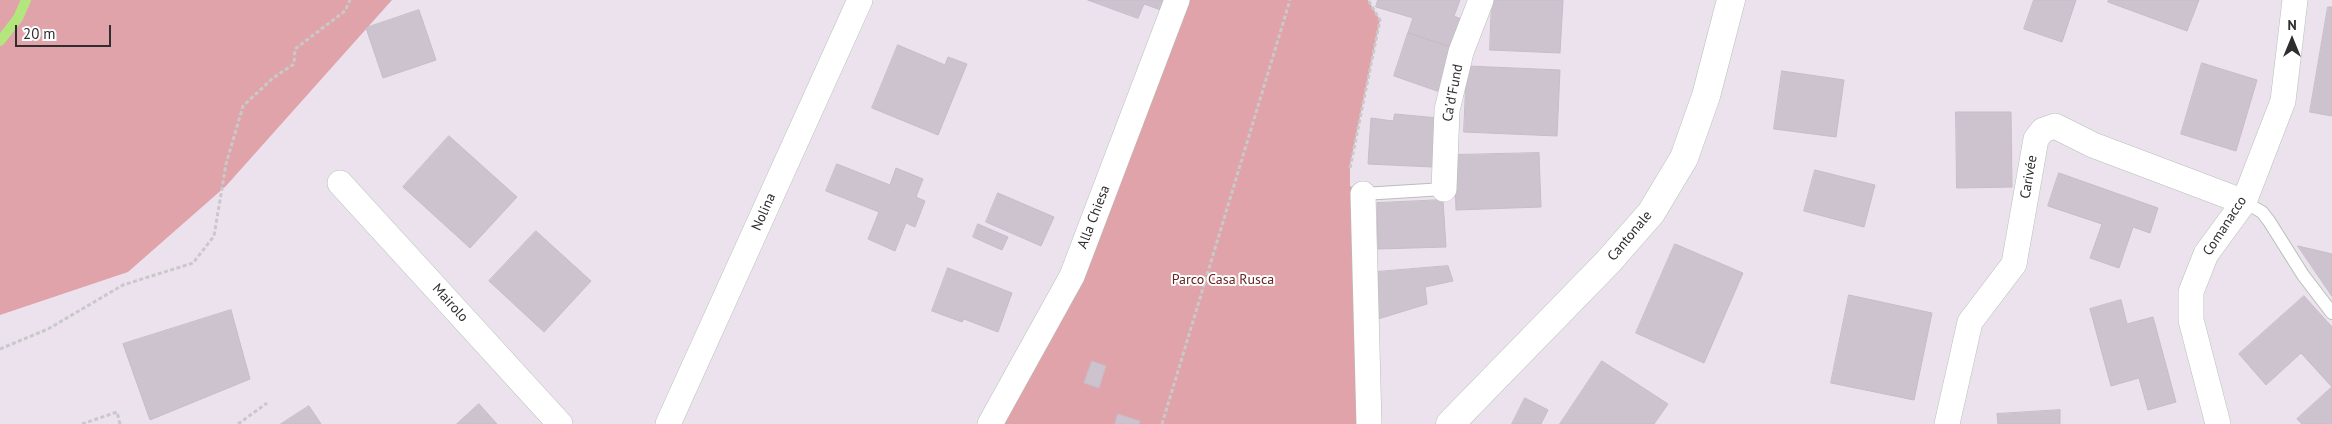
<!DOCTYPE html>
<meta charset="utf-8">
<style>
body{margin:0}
#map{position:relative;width:2332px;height:424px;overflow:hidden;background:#ebe2ee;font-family:"PT Sans",sans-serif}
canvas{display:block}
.north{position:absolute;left:2267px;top:15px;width:50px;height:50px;-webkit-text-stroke:4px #fff;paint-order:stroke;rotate:0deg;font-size:14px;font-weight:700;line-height:20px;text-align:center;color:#2e2e2e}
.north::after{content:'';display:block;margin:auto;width:18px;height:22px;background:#2e2e2e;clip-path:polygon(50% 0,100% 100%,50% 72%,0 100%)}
.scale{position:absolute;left:15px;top:25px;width:96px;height:22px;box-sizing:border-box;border:2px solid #2e2e2e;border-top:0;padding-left:6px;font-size:15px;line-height:18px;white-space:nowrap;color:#2e2e2e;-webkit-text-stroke:4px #fff;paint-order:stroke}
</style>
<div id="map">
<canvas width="2332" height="424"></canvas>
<div class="north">N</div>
<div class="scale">20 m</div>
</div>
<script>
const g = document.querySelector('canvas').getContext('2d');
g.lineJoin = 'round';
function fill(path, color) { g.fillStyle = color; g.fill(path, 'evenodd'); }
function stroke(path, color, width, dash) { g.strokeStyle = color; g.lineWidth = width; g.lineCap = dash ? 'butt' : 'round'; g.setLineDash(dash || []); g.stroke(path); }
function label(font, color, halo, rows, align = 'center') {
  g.font = font + ' "PT Sans",sans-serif'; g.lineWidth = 4; g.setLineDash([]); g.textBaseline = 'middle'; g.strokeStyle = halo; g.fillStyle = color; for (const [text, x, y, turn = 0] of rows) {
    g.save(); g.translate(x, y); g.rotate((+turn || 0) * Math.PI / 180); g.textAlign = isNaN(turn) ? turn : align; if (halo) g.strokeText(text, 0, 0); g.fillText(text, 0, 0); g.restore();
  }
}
fill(new Path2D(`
 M0 0H392L226 186 128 272 0 315Z
 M1177 0H1368L1380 20 1350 165V186L1363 194 1369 424H990L1072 276Z`), '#e0a3aa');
stroke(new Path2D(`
 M0 41 18 18 26 0`), '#b3e77e', 10);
const building = new Path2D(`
 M1088 0H1165L1161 10 1144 4 1138 18Z
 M1378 0H1460L1454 16 1466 21 1454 48 1408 33 1413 18 1376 7Z
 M1492 0H1563L1560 53 1490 50Z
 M2034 0H2076L2062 42 2024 29Z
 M2109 0H2199L2187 31 2108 2Z
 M2328 7H2332V116L2310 112Z
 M419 10 436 60 383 78 366 28Z
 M1408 33 1454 48 1440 92 1394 76Z
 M898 45 945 65 948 57 967 64 938 135 872 108Z
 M2202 63 2257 80 2236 151 2181 134Z
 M1467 66 1560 70 1557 136 1464 132Z
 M1782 71 1844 80 1836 137 1774 129Z
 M1956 112H2011L2012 187 1957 188Z
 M1395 114 1438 118 1433 167 1368 164 1371 118 1393 121Z
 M449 136 517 197 470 248 403 187Z
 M1539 153 1541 207 1456 210 1454 155Z
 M837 164 890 185 896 168 923 179 916 197 925 201 915 227 906 223 895 251 868 239 879 212 826 191Z
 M1815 170 1875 185 1864 227 1804 211Z
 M2059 173 2158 208 2150 233 2133 227 2119 268 2090 258 2102 224 2048 206Z
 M998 193 1054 217 1041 246 986 222Z
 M1443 200 1446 247 1378 249 1377 203Z
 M978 224 1008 237 1002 250 973 237Z
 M536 231 591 281 544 332 489 281Z
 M1675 244 1743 273 1704 363 1636 333Z
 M2298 246 2332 254V296Z
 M1448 266 1453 281 1425 287 1427 304 1378 319 1376 272Z
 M948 268 1012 293 998 332 964 319 962 322 932 311Z
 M1849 295 1932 313 1914 400 1831 383Z
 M2304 296 2332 327V387L2301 353 2266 385 2239 354Z
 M2121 300 2127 324 2153 317 2176 402 2148 410 2139 378 2111 386 2090 309Z
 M231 310 250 379 150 420 123 344Z
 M1092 361 1106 366 1099 388 1084 383Z
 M1602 361 1668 404 1654 424H1560Z
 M2332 387V424H2302L2297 419Z
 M1525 398 1548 410 1541 424H1512Z
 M479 404 497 424H457Z
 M309 406 321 424H281Z
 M2060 410V424H1998L1997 414Z
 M1118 414 1140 421 1139 424H1115Z`);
fill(building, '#ccc3ce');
stroke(building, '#c8bbc9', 1);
const lane = new Path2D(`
 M1363 194 1444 189
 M2244 202 2262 212 2269 221 2303 275 2332 313`);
const street = new Path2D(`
 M340 183 560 424
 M1444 189 1447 110 1461 52 1481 0
 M1363 194 1369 424
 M668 424 860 0
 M990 424 1072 276 1177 0
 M1947 424 1970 322 2014 264 2036 139 2043 130 2055 126 2093 145 2244 202
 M2218 424 2191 320V292L2206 254 2244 202 2283 101 2295 0`);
const secondary = new Path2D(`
 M1450 424 1608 262 1651 213 1684 158 1706 96 1731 0`);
stroke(lane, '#b5c0b5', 14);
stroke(street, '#b5c0b5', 26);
stroke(secondary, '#b5c0b5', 29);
stroke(new Path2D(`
 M1350 168 1380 20 1368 0
 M0 349 48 329 123 285 193 263 214 236 226 164 243 106 273 78 294 64 295 49 345 11 350 0
 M82 424 117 412 120 424
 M238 424 267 403
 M1162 424 1290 0`), '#c9c9c9', 3, [4, 2.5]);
stroke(lane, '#fff', 12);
stroke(street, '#fff', 25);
stroke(secondary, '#fff', 28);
label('14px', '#2e2e2e', '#fff', [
 ["Ca'd'Fund",1453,93,-79],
 ["Carivée",2029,177,-80],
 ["Nolina",764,212,-66],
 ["Alla Chiesa",1094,217,-69],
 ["Comanacco",2225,226,-57],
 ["Cantonale",1630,236,-50],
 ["Mairolo",450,303,48]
]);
label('14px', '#672321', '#fff', [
 ["Parco Casa Rusca",1223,280]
]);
</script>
